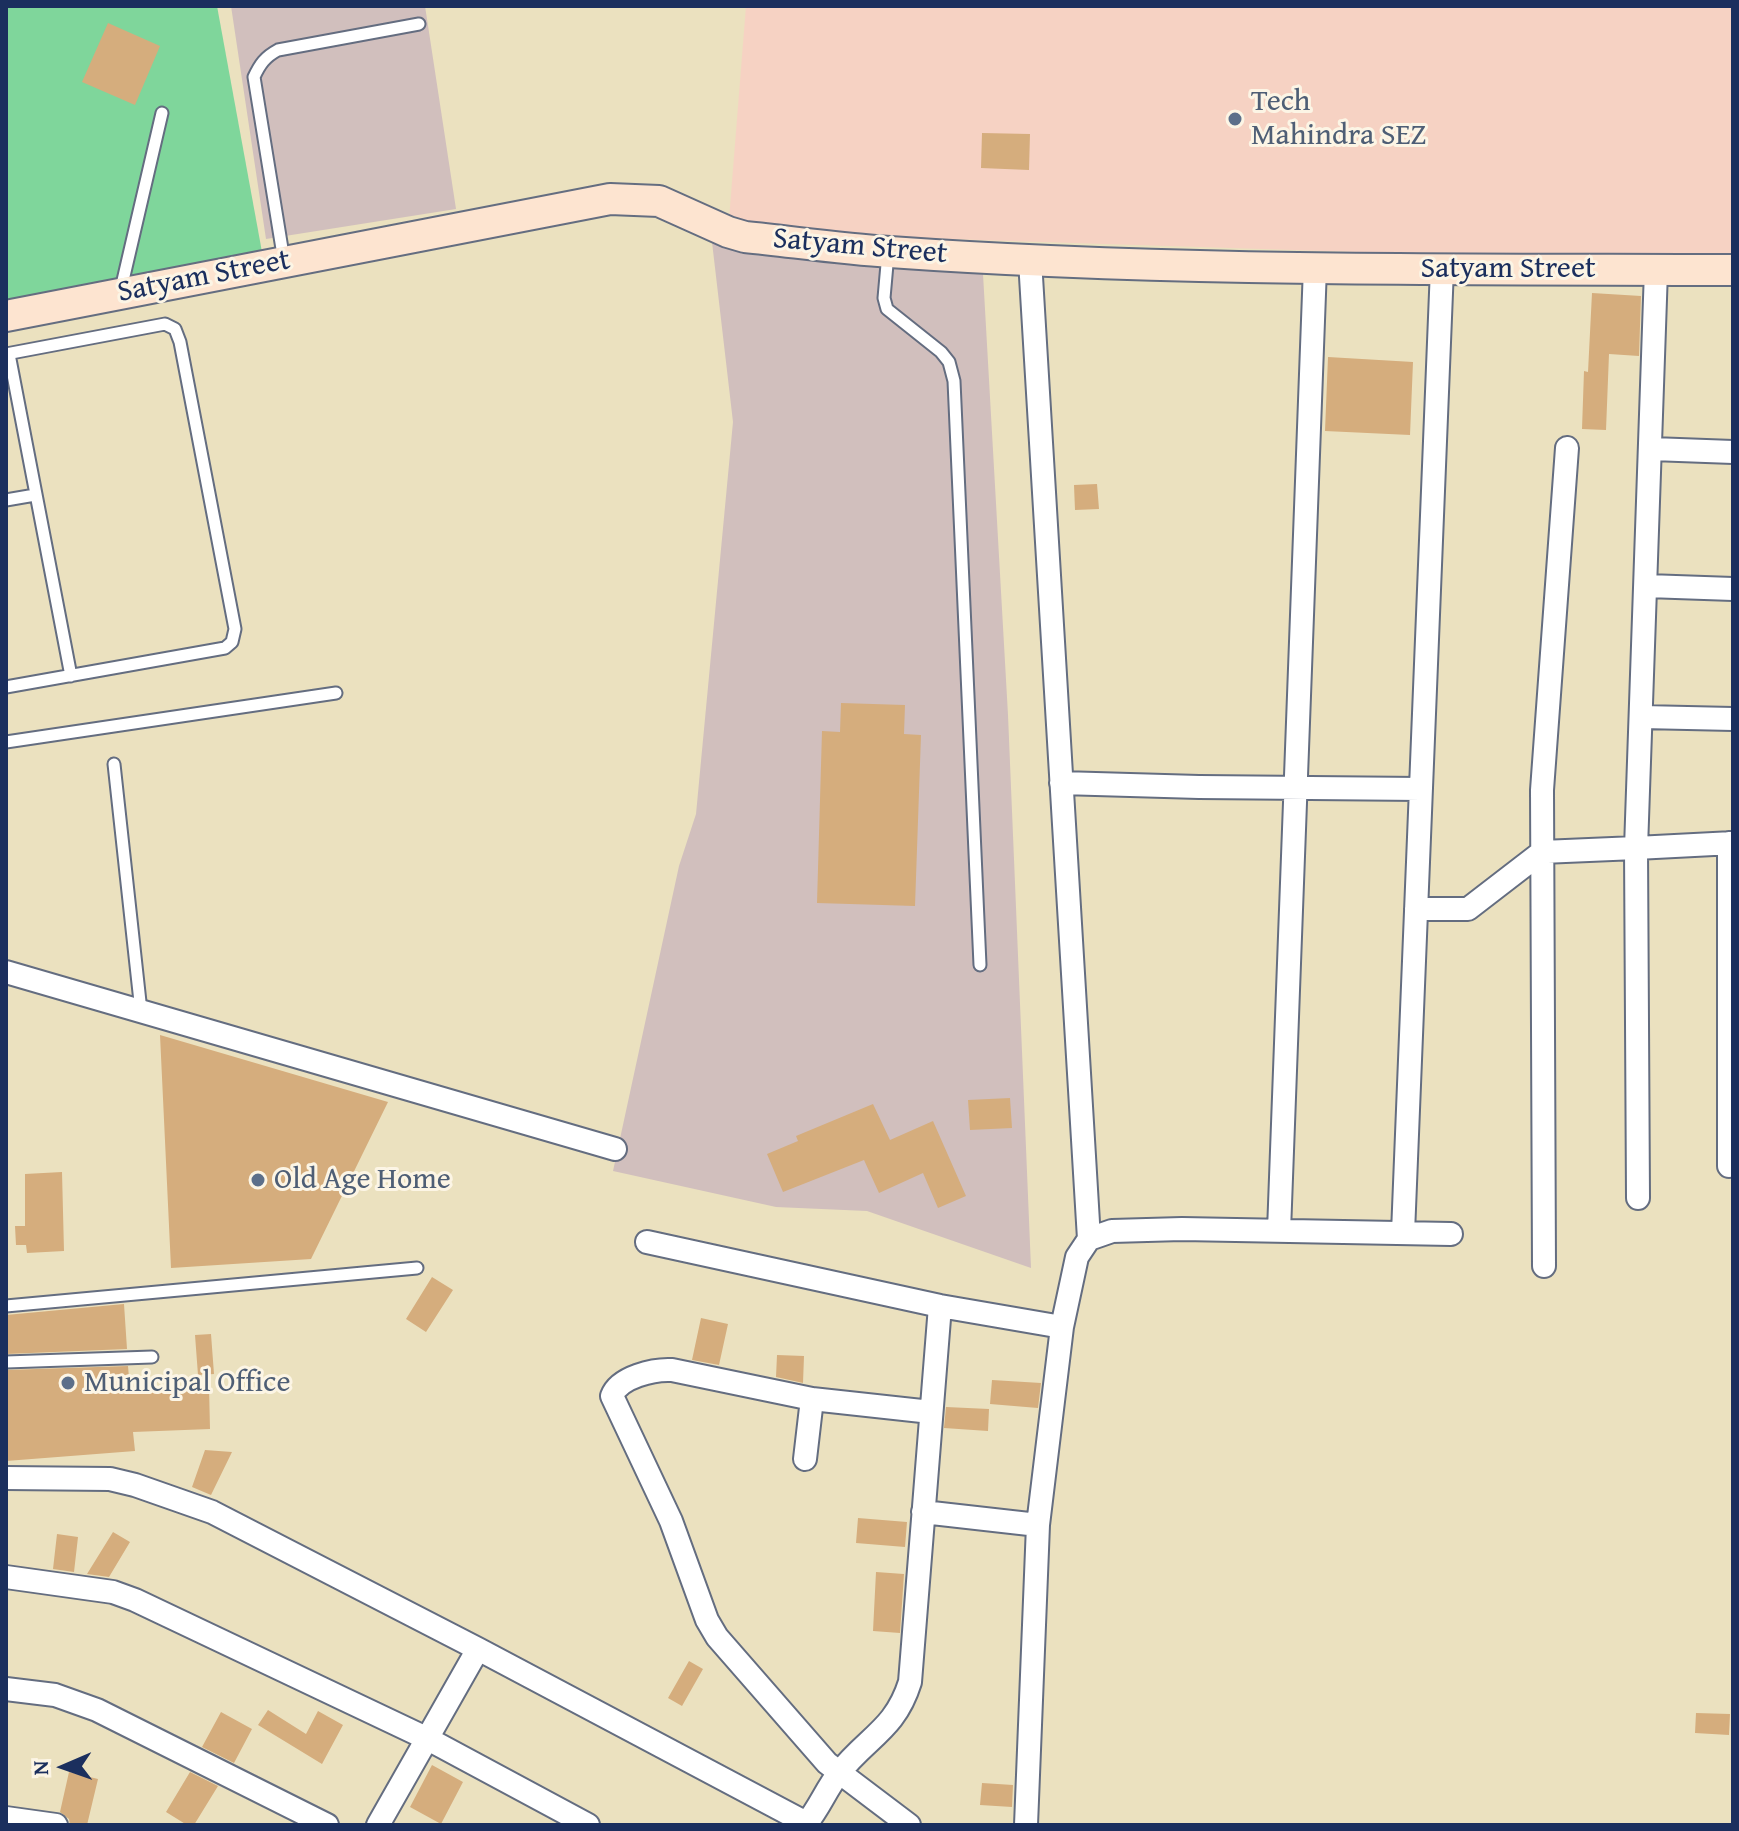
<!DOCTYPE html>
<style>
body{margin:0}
#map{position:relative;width:1739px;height:1831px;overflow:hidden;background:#ebe1bf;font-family:"Gentium Book Plus",serif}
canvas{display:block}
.frame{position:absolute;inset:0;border:8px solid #1b2f5e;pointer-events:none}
.north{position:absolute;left:24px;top:1727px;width:80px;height:80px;-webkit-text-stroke:6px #fcf5e5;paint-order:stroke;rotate:268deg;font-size:22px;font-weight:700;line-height:32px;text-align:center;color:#1b2f5e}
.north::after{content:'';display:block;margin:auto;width:28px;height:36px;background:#1b2f5e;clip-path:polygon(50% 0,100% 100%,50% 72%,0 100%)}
</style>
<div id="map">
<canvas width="1739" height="1831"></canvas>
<div class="frame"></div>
<div class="north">N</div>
</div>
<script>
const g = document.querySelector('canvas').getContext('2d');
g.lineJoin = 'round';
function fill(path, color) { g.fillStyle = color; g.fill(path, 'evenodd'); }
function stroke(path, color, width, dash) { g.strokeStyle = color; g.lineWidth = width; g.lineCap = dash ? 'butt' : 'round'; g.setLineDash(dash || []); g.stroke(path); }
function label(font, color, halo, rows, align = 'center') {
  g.font = font + ' "Gentium Book Plus",serif'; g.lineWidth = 6; g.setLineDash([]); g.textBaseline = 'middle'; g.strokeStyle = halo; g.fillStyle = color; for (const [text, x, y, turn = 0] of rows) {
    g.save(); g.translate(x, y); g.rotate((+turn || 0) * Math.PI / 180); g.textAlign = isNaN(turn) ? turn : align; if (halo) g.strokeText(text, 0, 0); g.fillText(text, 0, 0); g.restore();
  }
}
fill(new Path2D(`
 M746 6H1733V264L728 232Z`), '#f6d2c3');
fill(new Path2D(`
 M231 6H425L456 209 266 239Z
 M712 242 983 274 1008 715 1031 1268 867 1211 776 1207 613 1171 679 866 696 814 733 422Z`), '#d1bfbd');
fill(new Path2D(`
 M6 6H217L262 252 6 302Z`), '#7fd69b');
fill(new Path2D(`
 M108 23 160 46 135 105 82 82Z
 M982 133 1030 134 1029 170 981 168Z
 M1592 293 1641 296 1639 356 1609 354 1606 430 1582 429 1584 371 1588 372Z
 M1328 357 1413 362 1410 435 1325 431Z
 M1097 484 1099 509 1075 510 1074 485Z
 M841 703 905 705 904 734 921 735 915 906 817 903 822 731 840 732Z
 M160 1035 388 1102 311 1259 171 1268Z
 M1010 1098 1012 1128 970 1130 968 1100Z
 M873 1104 890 1140 933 1121 966 1196 938 1208 923 1173 879 1193 864 1160 783 1192 767 1154 798 1141 796 1136Z
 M62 1172 64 1251 27 1253 26 1245H16L15 1226H25V1174Z
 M432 1277 453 1290 426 1332 406 1319Z
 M124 1304 127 1349 6 1354V1315Z
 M701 1318 728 1324 719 1365 692 1360Z
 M211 1334 214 1374 198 1375 195 1335Z
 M777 1355 804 1356 803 1383 776 1377Z
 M128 1366 130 1390 209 1386 210 1429 133 1432 135 1451 6 1461V1370Z
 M992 1380 1041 1383 1038 1408 990 1404Z
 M946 1407 989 1409 988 1431 944 1428Z
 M205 1450 232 1452 211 1495 192 1487Z
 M858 1518 907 1522 905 1547 856 1543Z
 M113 1532 130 1542 109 1577 87 1574Z
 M57 1534 78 1537 74 1572 53 1569Z
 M876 1572 904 1574 900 1633 873 1631Z
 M689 1661 703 1669 682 1706 668 1698Z
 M268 1710 306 1734 318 1711 343 1725 322 1764 258 1725Z
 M221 1712 252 1729 234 1763 202 1747Z
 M1696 1713 1730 1714 1729 1735 1695 1733Z
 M432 1765 463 1782 441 1824 410 1807Z
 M69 1772 98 1779 87 1825H70L69 1819 60 1812Z
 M190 1772 218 1786 194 1825H187L166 1812Z
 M982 1783 1013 1785 1012 1807 980 1805Z`), '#d5ad7d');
const lane = new Path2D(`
 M888 253 884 298 887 309 941 352 949 362 954 381 980 965
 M284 261 254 77C260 64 265 57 278 50L419 24
 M121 289 162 113
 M6 354 165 324 175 329 180 342 235 629 232 642 225 648 6 687
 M9 354 71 676
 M6 500 35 495
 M6 742 336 693
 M114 764 141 1011
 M6 1306 417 1268
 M6 1362 152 1357`);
const street = new Path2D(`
 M1030 260 1089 1239
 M1652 449 1733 452
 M1647 586 1733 589
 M1642 717 1733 719
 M1061 783 1199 787 1421 789
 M1416 909H1468L1542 852 1636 848 1656 270
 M6 972 615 1149
 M1729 1166V843
 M1638 1198 1636 848 1733 843
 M1279 1231 1315 267
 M1403 1233 1442 268
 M647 1242 940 1306 1062 1327
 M1544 1266 1542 790 1567 448
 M805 1459 812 1399
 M6 1478 110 1479 135 1485 212 1512 478 1649 810 1825
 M923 1512 1038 1525
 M6 1577 113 1592 135 1600 428 1739 588 1825
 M6 1689 55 1695 97 1710 327 1825
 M6 1818 56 1825
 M378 1825 478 1649
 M805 1825C819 1809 826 1789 839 1773 867 1737 895 1730 910 1682L940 1306
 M909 1825 827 1763 717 1637 707 1620 671 1521 612 1396C619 1377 654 1369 672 1370L812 1399 931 1412
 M1026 1825 1038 1525 1062 1327 1077 1257 1089 1239 1112 1231 1182 1229 1451 1234`);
const secondary = new Path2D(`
 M6 316 610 199 659 201 728 232 745 237C794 242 842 249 890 252 1170 272 1452 269 1733 270`);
stroke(lane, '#646d80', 15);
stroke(street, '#646d80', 26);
stroke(secondary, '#646d80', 34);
stroke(lane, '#fff', 11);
stroke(street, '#fff', 22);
stroke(secondary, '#fde4d0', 30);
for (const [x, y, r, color] of [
 [1235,119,8,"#5c6f8a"],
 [258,1180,8,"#5c6f8a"],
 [68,1383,8,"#5c6f8a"]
]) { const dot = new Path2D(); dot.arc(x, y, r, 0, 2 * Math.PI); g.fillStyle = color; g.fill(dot); stroke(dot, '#fcf5e5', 3); }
label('30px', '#4e5e75', '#fcf5e5', [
 ["Tech",1251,102],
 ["Mahindra SEZ",1251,136],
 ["Old Age Home",274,1180],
 ["Municipal Office",84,1383]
], 'left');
label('30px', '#1b2f5e', '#fcf5e5', [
 ["Satyam Street",860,247,5],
 ["Satyam Street",1508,269],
 ["Satyam Street",204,277,-11]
]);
</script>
